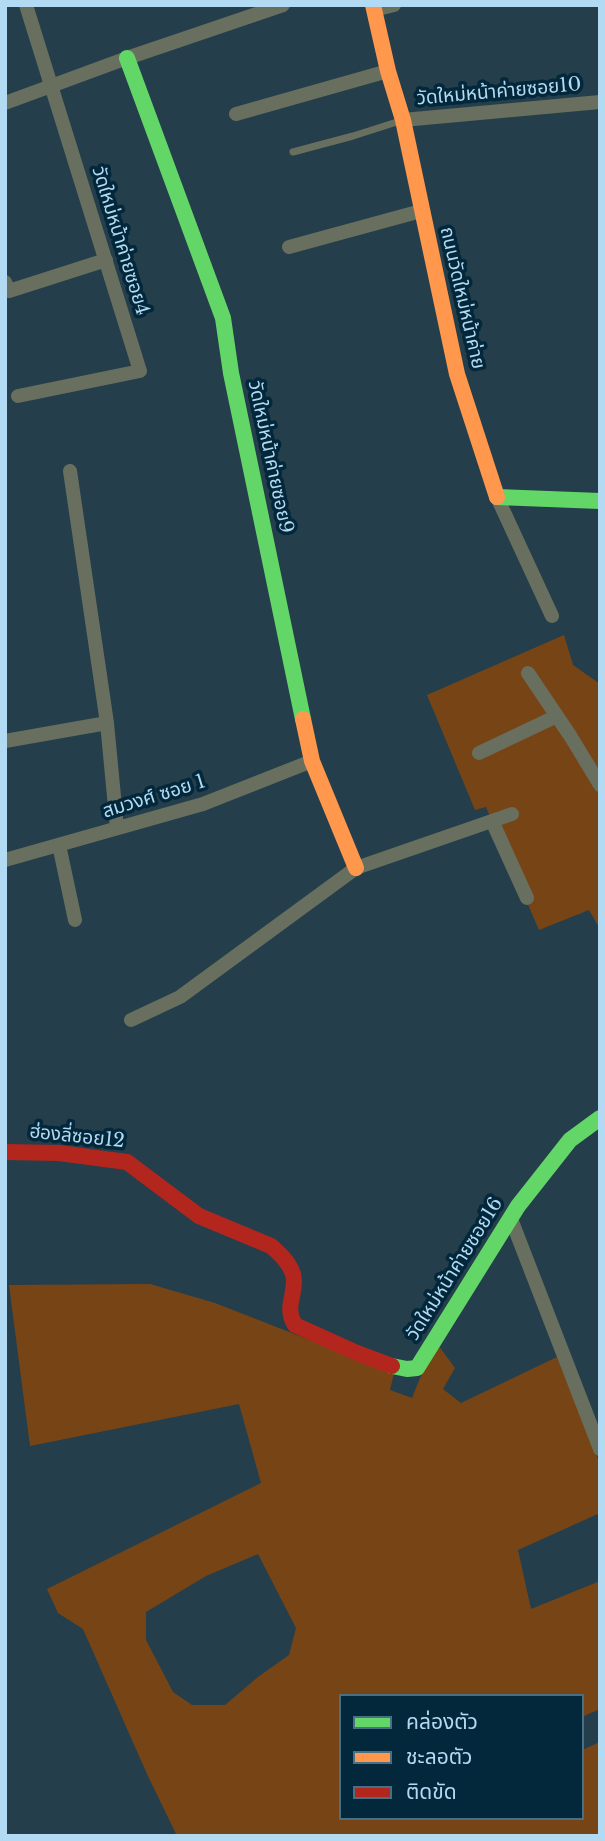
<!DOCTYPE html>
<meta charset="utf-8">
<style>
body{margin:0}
#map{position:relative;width:605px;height:1841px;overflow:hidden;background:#253e4b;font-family:"Libre Baskerville","Noto Sans Thai",serif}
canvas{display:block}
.frame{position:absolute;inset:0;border:7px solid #b3daf3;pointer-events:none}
.legend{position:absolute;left:339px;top:1694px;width:245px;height:126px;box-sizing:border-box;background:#03283b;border:2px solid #496f85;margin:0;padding:9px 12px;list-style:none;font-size:21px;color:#b3daf3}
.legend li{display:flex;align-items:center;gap:14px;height:35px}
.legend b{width:35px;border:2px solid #496f85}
</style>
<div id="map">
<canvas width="605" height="1841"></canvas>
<div class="frame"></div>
<ul class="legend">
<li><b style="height:9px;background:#63d668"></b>คล่องตัว</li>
<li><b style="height:9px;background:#ff974d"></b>ชะลอตัว</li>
<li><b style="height:9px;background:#b3261e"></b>ติดขัด</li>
</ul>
</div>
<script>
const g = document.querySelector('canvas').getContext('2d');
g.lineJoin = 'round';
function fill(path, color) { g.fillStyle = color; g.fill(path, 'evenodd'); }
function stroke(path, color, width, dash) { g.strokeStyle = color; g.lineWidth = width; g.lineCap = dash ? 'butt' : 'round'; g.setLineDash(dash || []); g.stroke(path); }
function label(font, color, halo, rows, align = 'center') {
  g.font = font + ' "Libre Baskerville","Noto Sans Thai",serif'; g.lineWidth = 7; g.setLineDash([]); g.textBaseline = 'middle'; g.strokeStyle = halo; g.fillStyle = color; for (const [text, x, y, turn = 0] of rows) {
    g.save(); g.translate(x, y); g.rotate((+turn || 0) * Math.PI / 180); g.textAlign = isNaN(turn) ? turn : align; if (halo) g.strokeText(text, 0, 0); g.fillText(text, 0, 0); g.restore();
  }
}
fill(new Path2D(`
 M564 635 573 665 600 684V929L589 910 539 930 486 807 475 810 427 695Z
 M150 1284 215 1303 394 1373 390 1390 412 1398 420 1378 438 1345 455 1368 443 1389 461 1403 557 1357 600 1464V1513L518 1550 531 1609 600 1581V1709L582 1717V1696H341V1818H582V1750L600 1742V1836H177L147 1774 83 1629 58 1613 47 1589 261 1483 239 1404 30 1446 9 1285ZM258 1554 296 1628 289 1655 258 1677 225 1705H192L173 1692 146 1640V1612L206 1576Z`), '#774515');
stroke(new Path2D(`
 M293 152 353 136 400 121`), '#686f5e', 7);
stroke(new Path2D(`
 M374 10 394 5
 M5 103 127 58 283 5
 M236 114 388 71
 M403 120 600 102
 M289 247 421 211
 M5 282 9 291 106 260
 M18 396 140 371 26 5
 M70 471 107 723
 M497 497 552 616
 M528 673 571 737 600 785
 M5 741 107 723 117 828
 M479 753 557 716
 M492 821 527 898
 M59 845 75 920
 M5 860 203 804 312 761
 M131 1020 180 997 356 868 512 814
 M511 1219 600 1449`), '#686f5e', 14);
stroke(new Path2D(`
 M127 58 223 318 231 373 303 719
 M497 497 600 501
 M392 1366 407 1369 417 1368 518 1206 570 1140 600 1118`), '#63d668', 16);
stroke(new Path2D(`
 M373 5 388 71 403 120 457 374 497 497
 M303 719 312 761 356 868`), '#ff974d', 16);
stroke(new Path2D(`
 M5 1152 59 1153 127 1162 199 1216 271 1246C280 1254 289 1262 293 1274 298 1292 283 1307 295 1325L357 1353 392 1366`), '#b3261e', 16);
label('19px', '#b3daf3', '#03283b', [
 ["วัดใหม่หน้าค่ายซอย10",499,92,-5],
 ["วัดใหม่หน้าค่ายซอย4",120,241,73],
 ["ถนนวัดใหม่หน้าค่าย",462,298,77],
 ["วัดใหม่หน้าค่ายซอย9",270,457,78],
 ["สมวงศ์ ซอย 1",154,797,-17],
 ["ฮ่องลี่ซอย12",77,1137,6],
 ["วัดใหม่หน้าค่ายซอย16",455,1269,-58]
]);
</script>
